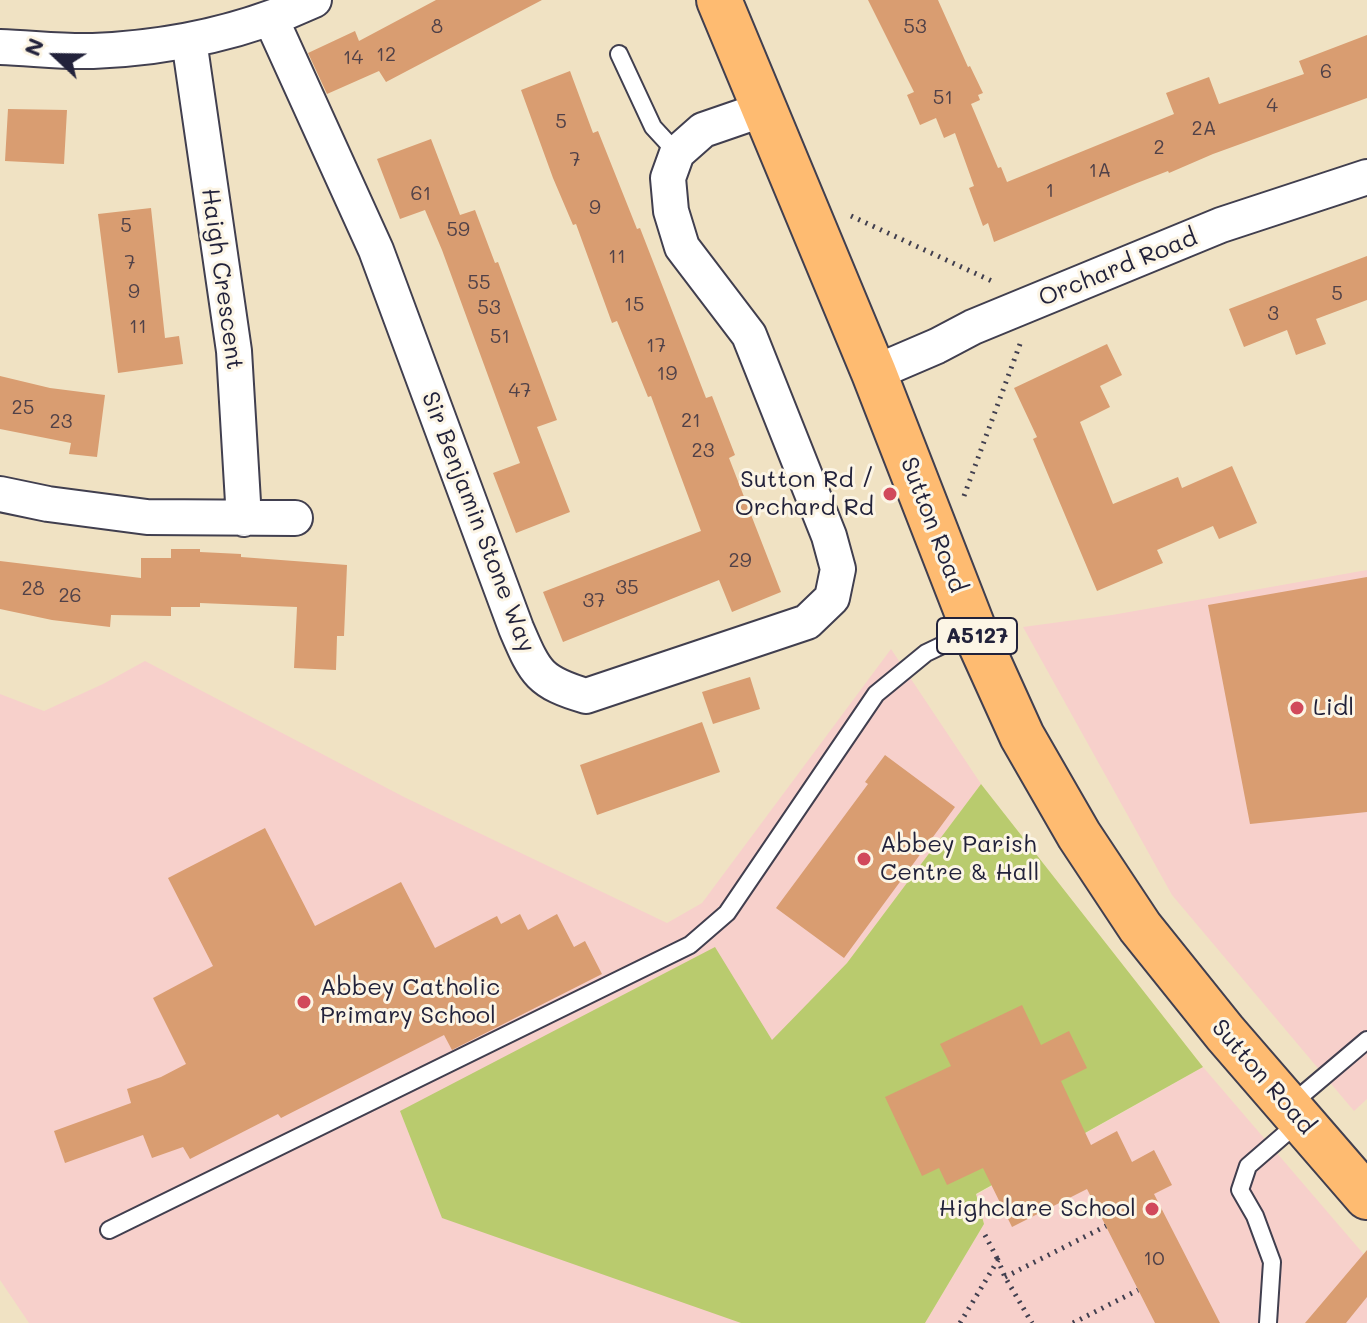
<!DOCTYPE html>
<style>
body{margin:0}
#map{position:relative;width:1367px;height:1323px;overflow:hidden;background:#f0e2c3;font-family:Mali,sans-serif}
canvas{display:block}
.north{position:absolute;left:16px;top:16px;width:80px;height:80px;-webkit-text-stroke:6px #fcf5e5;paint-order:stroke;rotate:292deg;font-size:22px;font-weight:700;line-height:32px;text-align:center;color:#22223b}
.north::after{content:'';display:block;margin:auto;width:28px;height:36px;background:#22223b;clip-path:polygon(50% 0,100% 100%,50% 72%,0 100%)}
</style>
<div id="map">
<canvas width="1367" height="1323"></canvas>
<div class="north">N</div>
</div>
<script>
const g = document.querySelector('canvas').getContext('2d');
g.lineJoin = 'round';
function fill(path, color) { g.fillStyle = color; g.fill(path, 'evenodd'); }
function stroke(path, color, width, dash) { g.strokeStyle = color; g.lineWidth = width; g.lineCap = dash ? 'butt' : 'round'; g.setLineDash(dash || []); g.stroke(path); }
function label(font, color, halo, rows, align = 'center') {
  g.font = font + ' Mali,sans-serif'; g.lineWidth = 6; g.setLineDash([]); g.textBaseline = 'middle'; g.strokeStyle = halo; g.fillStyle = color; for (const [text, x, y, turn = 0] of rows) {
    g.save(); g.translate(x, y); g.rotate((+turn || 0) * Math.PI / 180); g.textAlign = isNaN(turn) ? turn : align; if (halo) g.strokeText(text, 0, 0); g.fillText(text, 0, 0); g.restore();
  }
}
fill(new Path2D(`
 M1367 570V1099L1354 1111 1172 895 1023 627 1112 615Z
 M891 649 981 784 847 963 772 1041 737 1321 741 1323H29L0 1280V694L44 711 103 684 145 661 404 797 667 923 702 903Z
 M1203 1067 1367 1258V1323H925L984 1224 976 1195Z`), '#f7d0cb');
fill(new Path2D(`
 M981 784 1203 1067 976 1194 984 1224 925 1323H741L442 1218 400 1111 715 947 772 1040 847 963Z`), '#b9cb6e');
fill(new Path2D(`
 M436 0H542L386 82 379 71 327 94 308 53 355 31 359 41Z
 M868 0H938L968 67 970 66 983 93 978 95 980 100 971 104 998 168 1001 167 1007 182 1174 114 1166 93 1209 77 1219 104 1304 74 1299 61 1367 35V98L1213 154 1169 173 1168 171 1137 183 994 242 988 223 983 226 969 188 974 186 955 133 944 138 936 118 920 125 907 95 914 92Z
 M570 71 593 133 598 131 637 229 640 228 706 398 712 396 735 455 729 458 781 592 732 612 719 580 563 642 543 592 701 531 651 396 648 397 617 321 612 323 576 224 573 225 553 178 521 90Z
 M8 109 67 110 64 164 5 161Z
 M431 139 460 215 475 210 495 263 498 262 557 420 537 427 570 512 516 533 493 473 520 463 442 250 425 210 400 219 377 159Z
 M151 208 165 338 179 336 183 364 118 373 98 214Z
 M1367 256V300L1316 319 1326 344 1296 355 1287 330 1244 347 1229 309Z
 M1107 344 1122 375 1100 386 1110 407 1080 422 1113 504 1178 477 1182 488 1232 466 1257 523 1219 539 1213 526 1157 550 1163 563 1097 591 1033 439 1037 437 1014 388Z
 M0 376 50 388 105 395 97 457 69 454 71 443 0 429Z
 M171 549H200V552L241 554V557L347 565 344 636H337L336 670 294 668 297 607 200 603V607H171V616L111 615 110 627 52 620 0 609V561L141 578V558H171Z
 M1367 577V812L1250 824 1208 605Z
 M750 677 760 709 713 724 702 692Z
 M702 722 720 772 597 815 580 765Z
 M885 755 955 807 844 958 776 908 868 784 865 782Z
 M265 828 315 926 401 882 435 948 497 916 501 924 520 914 528 930 557 914 574 947 585 941 602 974 452 1050 444 1035 281 1118 278 1114 190 1159 183 1147 152 1158 143 1135 65 1163 54 1131 131 1103 127 1089 161 1077 186 1064 153 998 213 966 168 878Z
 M1022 1005 1041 1045 1069 1031 1087 1068 1061 1081 1091 1145 1117 1131 1132 1162 1154 1150 1172 1185 1154 1194 1220 1323H1155L1087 1189 1012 1227 983 1168 947 1185 939 1168 922 1176 885 1097 951 1066 940 1044Z
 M1367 1250V1297L1346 1323H1305Z`), '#d99d71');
const service = new Path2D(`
 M619 54 653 127 677 153
 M1289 1106 1367 1040
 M109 1230 690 945 727 913 876 694 926 653 972 631
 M1268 1323 1272 1262 1255 1216 1240 1190 1248 1166 1300 1121`);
const minor = new Path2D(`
 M271 19 376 250 516 628C535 672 538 682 586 696L807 622 832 598 838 569 829 536 749 335 682 247 671 211 668 178 677 153 703 130 764 109
 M189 40 234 351 244 519
 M0 47C31 48 62 52 93 51 168 48 245 32 314 0
 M874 373 937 346 973 327 1221 225 1367 177
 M0 494 48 504 147 517 295 518`);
const primary = new Path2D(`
 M719 0 874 373 974 630 1022 736 1079 835 1140 927 1225 1033 1367 1197`);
stroke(service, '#413f4f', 20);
stroke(minor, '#413f4f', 38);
stroke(primary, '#413f4f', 48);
stroke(new Path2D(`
 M851 216 994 282
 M964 496 1020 344
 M985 1235 998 1260
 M1005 1277 1106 1226
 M960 1323 998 1260 1005 1277 1032 1323
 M1073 1323 1138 1290`), '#413f4f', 5, [2, 6]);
stroke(service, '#fff', 16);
stroke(minor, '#fff', 34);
stroke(primary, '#febb71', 44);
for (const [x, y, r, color] of [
 [890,494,8,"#d1495b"],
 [1297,708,8,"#d1495b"],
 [864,859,8,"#d1495b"],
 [304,1002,8,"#d1495b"],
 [1152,1209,8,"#d1495b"]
]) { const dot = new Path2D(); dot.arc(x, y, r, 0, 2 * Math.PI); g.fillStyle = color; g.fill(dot); stroke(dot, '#fcf5e5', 3); }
label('20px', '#504148', null, [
 ["8",437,27],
 ["53",915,27],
 ["12",386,55],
 ["14",353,58],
 ["6",1326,72],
 ["51",943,98],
 ["4",1272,106],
 ["5",561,122],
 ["2A",1204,129],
 ["2",1159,148],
 ["7",575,160],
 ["1A",1100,171],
 ["1",1050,191],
 ["61",421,194],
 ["9",595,208],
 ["5",126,226],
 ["59",458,230],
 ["11",617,257],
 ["7",130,263],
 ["55",479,283],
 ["9",134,292],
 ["5",1337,294],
 ["15",634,305],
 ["53",489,308],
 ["3",1273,314],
 ["11",138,327],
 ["51",500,337],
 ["17",656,346],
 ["19",667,374],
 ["47",520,391],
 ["25",23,408],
 ["21",691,421],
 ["23",61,422],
 ["23",703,451],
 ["29",740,561],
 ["35",627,588],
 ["28",33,589],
 ["26",70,596],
 ["37",594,601],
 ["10",1154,1259]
]);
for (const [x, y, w] of [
 [977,636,80]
]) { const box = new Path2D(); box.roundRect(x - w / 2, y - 18, w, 36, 6); g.fillStyle = '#fcf5e5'; g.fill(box); stroke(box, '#22223b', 2); }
label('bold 22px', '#22223b', null, [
 ["A5127",977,636]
]);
label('24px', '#22223b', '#fcf5e5', [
 ["Orchard Road",1118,268,-22],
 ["Haigh Crescent",222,279,82],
 ["Sir Benjamin Stone Way",478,522,69],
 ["Sutton Road",933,525,69],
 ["Sutton Road",1263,1077,49]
]);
label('24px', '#22223b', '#fcf5e5', [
 ["Sutton Rd /",874,480,"right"],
 ["Orchard Rd",874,508,"right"],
 ["Lidl",1313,708],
 ["Abbey Parish",880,845],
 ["Centre & Hall",880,873],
 ["Abbey Catholic",320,988],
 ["Primary School",320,1016],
 ["Highclare School",1136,1209,"right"]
], 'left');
</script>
